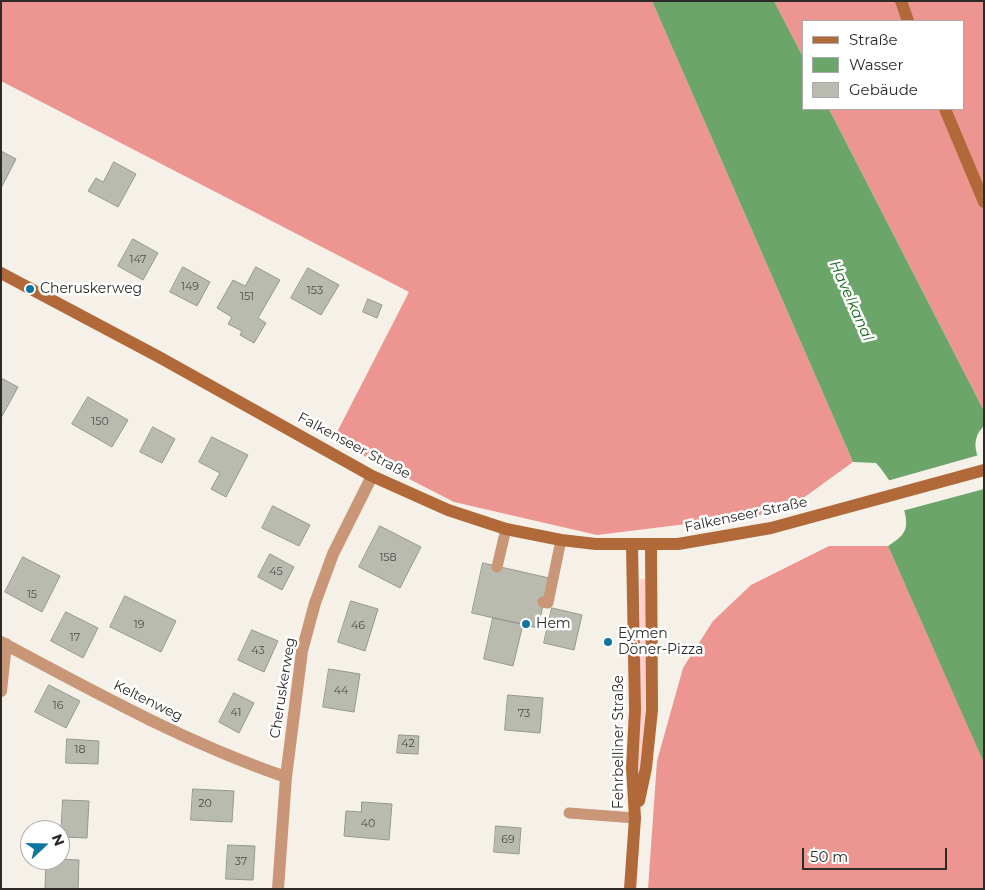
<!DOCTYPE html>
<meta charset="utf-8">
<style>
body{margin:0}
#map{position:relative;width:985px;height:890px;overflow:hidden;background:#f6f1e8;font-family:Montserrat,sans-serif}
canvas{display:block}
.frame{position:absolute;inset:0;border:2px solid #2d2b27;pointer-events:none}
.legend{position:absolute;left:802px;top:20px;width:162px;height:90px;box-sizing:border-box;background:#fff;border:1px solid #abaaa9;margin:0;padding:6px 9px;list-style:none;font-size:15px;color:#2d2b27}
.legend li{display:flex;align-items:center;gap:10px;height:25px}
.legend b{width:25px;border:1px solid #abaaa9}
.north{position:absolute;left:20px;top:820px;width:50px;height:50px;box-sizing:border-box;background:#fff;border:1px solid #abaaa9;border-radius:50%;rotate:69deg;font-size:14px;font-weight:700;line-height:20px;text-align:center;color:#2d2b27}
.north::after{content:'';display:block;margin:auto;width:18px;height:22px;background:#0f76a2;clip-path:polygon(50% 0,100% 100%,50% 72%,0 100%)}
.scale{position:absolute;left:802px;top:848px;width:145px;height:22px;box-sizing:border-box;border:2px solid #2d2b27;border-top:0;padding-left:6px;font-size:15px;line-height:18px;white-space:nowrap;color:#2d2b27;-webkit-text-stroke:4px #fff;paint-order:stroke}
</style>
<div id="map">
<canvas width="985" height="890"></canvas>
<div class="frame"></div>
<ul class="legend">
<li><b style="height:6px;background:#b26939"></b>Straße</li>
<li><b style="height:14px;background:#6ba569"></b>Wasser</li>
<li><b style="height:14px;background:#b9bab0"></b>Gebäude</li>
</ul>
<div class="north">N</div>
<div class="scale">50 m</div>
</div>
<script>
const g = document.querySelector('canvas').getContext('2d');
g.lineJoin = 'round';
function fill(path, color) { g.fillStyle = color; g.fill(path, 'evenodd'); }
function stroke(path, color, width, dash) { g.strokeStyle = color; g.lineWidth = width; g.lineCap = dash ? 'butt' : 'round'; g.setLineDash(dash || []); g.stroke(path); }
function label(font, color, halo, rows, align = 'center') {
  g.font = font + ' Montserrat,sans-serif'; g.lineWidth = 5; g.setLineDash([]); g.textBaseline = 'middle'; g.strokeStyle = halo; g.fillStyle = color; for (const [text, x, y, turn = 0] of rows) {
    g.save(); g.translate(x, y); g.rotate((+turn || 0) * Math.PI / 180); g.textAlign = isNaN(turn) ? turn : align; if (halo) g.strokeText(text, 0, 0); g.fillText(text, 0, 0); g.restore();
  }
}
fill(new Path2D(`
 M640 579H645C645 648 650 719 637 787L640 715Z`), '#fed1cf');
fill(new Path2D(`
 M1 1H652L853 462 784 512 597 535 454 502 333 440 409 292 1 81Z
 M774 1H984V411L829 109H964V21H804V59Z
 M829 546H888L984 762V889H648L657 761 683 668 713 621 751 585Z`), '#ec9591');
fill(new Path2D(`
 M652 1H774L804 59V109H829L984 411V426C969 441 977 455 984 472V763L888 546C894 542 902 537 905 530 912 512 888 476 876 463L853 462Z`), '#6ba569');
fill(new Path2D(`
 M979 455 984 466V489L902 511 887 481Z`), '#f6f1e8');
const building = new Path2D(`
 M1 151 16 159 1 188Z
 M114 162 136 174 118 207 88 191 96 178 103 182Z
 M133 239 158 253 143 280 118 266Z
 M183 267 210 282 197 306 170 292Z
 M256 267 280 280 258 318 266 323 254 343 240 335 242 331 228 324 232 317 217 308 233 280 245 286Z
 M308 268 339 285 321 315 291 298Z
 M368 299 382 305 377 318 363 312Z
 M1 378 18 387 1 418Z
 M88 397 128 420 112 447 72 424Z
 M153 427 175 439 162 463 140 452Z
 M212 437 248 455 226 497 211 489 220 473 199 462Z
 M273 506 310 525 299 546 262 528Z
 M380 526 421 547 400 588 359 567Z
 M270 554 294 567 282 590 258 577Z
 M23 557 60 576 42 612 5 592Z
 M483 563 549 578 538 628 472 613Z
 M125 596 176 621 161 652 110 627Z
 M351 601 378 609 365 651 338 642Z
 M552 608 582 615 574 650 544 643Z
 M66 612 98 628 83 658 51 641Z
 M493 618 523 624 513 666 484 659Z
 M252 630 278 641 264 672 238 660Z
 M329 669 360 674 354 712 323 707Z
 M49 685 80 701 66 728 35 712Z
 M234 693 254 703 239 733 219 722Z
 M508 695 543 698 540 733 505 730Z
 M399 735 419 736 418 754 397 753Z
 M67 739 99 741 98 764 66 763Z
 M193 789 234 791 232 822 191 820Z
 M63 800 89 801 87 838 61 837Z
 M362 802 392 804 389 840 344 836 346 811 361 812Z
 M496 826 521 828 519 854 494 852Z
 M228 845 255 846 253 880 226 879Z
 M60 859 79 860 78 889H45L46 860Z`);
fill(building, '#b9bab0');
stroke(building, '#96988e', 1);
stroke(new Path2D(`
 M497 567 506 529
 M543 602 548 603 561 540
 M569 813 635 818`), '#c99778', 11);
stroke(new Path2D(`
 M1 642C94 692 187 743 286 777
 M1 691 6 644
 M278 889 286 777 302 651 315 603 333 554 372 476`), '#c99778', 12);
stroke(new Path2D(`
 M901 1 908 21
 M945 109 984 202
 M1 273 159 357 372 476 448 510 506 529 561 540 596 544H678L771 528 984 470
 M639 801 646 768 652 710 651 545
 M630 889 635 818 632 768 635 710 632 545`), '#b26939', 12);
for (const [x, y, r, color] of [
 [30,289,5,"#0f76a2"],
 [526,624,5,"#0f76a2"],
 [608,642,5,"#0f76a2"]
]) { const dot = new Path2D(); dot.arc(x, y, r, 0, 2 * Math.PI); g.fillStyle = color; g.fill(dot); stroke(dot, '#fff', 2); }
label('11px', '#504f49', null, [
 ["147",138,260],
 ["149",190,287],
 ["153",315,291],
 ["151",247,297],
 ["150",100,422],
 ["158",388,558],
 ["45",276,572],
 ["15",32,595],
 ["19",139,625],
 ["46",358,626],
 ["17",75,638],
 ["43",258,651],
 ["44",341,691],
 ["16",58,706],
 ["41",236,713],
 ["73",524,714],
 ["42",408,744],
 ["18",80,750],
 ["20",205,804],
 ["40",368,824],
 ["69",508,840],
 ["37",241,862]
]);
label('14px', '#2d2b27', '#fff', [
 ["Cheruskerweg",40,289],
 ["Hem",536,624],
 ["Eymen",618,634],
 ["Döner-Pizza",618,650]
], 'left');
label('14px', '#2d2b27', '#fff', [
 ["Falkenseer Straße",354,446,28],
 ["Falkenseer Straße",746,515,-12],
 ["Cheruskerweg",283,688,-81],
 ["Keltenweg",148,701,26],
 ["Fehrbelliner Straße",619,742,-90]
]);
label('italic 15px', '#116416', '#fff', [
 ["Havelkanal",851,301,66]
]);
</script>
